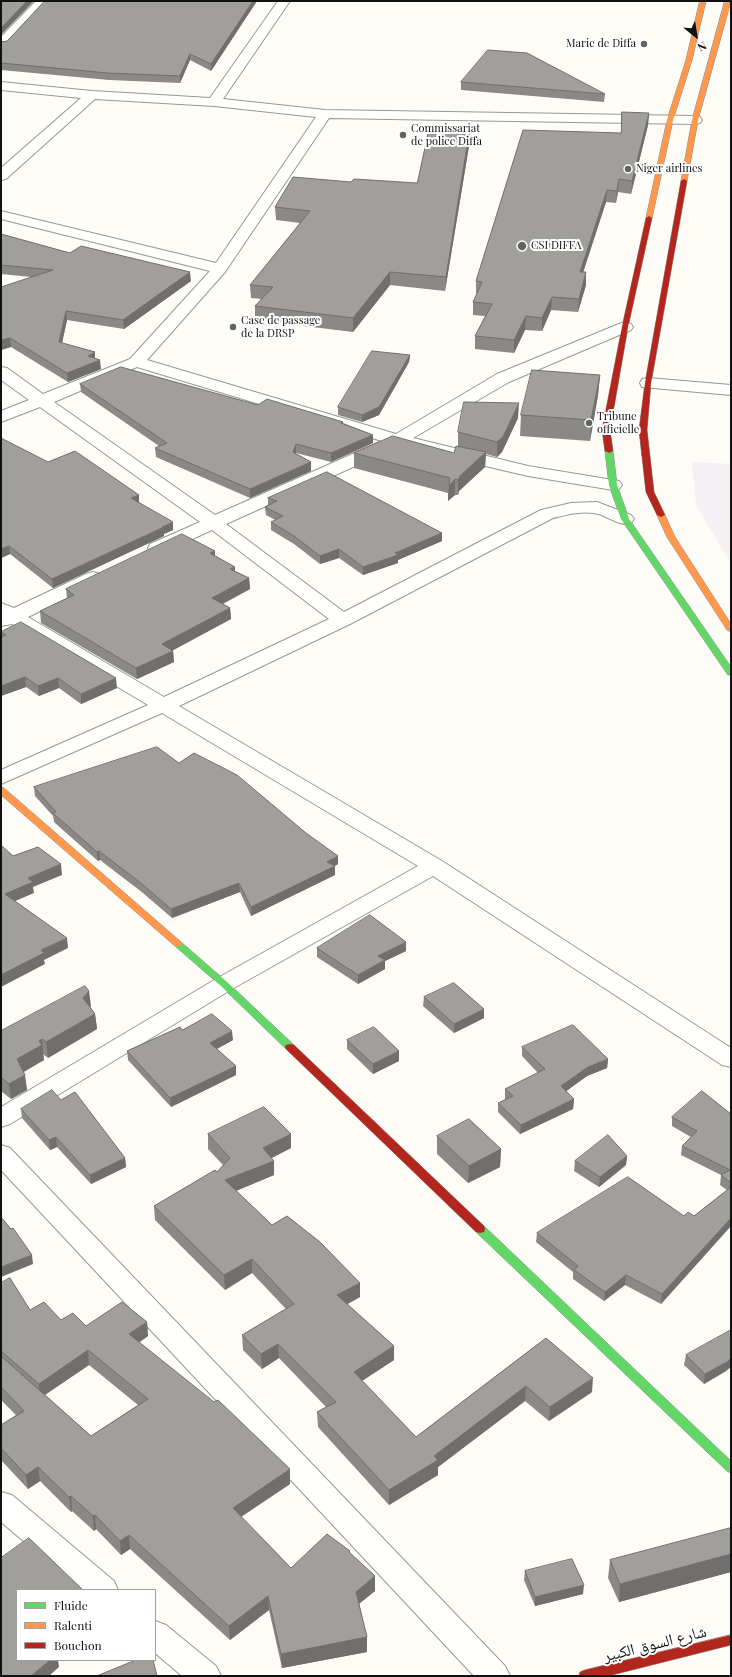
<!DOCTYPE html>
<meta charset="utf-8">
<style>
body{margin:0}
#map{position:relative;width:732px;height:1677px;overflow:hidden;background:#fdfcf7;font-family:"Playfair Display",serif}
canvas{display:block}
.frame{position:absolute;inset:0;border:2px solid #111;pointer-events:none}
.legend{position:absolute;left:16px;top:1589px;width:140px;height:72px;box-sizing:border-box;background:#fff;border:1px solid #a0a0a0;margin:0;padding:5px 7px;list-style:none;font-size:12px;color:#111}
.legend li{display:flex;align-items:center;gap:8px;height:20px}
.legend b{width:20px;border:1px solid #a0a0a0}
.north{position:absolute;left:676px;top:16px;width:40px;height:40px;-webkit-text-stroke:3px #fff;paint-order:stroke;rotate:150deg;font-size:11px;font-weight:700;line-height:16px;text-align:center;color:#111}
.north::after{content:'';display:block;margin:auto;width:14px;height:18px;background:#111;clip-path:polygon(50% 0,100% 100%,50% 72%,0 100%)}
</style>
<div id="map">
<canvas width="732" height="1677"></canvas>
<div class="frame"></div>
<ul class="legend">
<li><b style="height:5px;background:#63d668"></b>Fluide</li>
<li><b style="height:5px;background:#ff974d"></b>Ralenti</li>
<li><b style="height:5px;background:#b3261e"></b>Bouchon</li>
</ul>
<div class="north">N</div>
</div>
<script>
const g = document.querySelector('canvas').getContext('2d');
g.lineJoin = 'round';
function fill(path, color) { g.fillStyle = color; g.fill(path, 'evenodd'); }
function stroke(path, color, width, dash) { g.strokeStyle = color; g.lineWidth = width; g.lineCap = dash ? 'butt' : 'round'; g.setLineDash(dash || []); g.stroke(path); }
function label(font, color, halo, rows, align = 'center') {
  g.font = font + ' "Playfair Display","Noto Naskh Arabic",serif'; g.lineWidth = 4; g.setLineDash([]); g.textBaseline = 'middle'; g.strokeStyle = halo; g.fillStyle = color; for (const [text, x, y, turn = 0] of rows) {
    g.save(); g.translate(x, y); g.rotate((+turn || 0) * Math.PI / 180); g.textAlign = isNaN(turn) ? turn : align; if (halo) g.strokeText(text, 0, 0); g.fillText(text, 0, 0); g.restore();
  }
}
fill(new Path2D(`
 M692 462 731 464V564L696 505Z`), '#f5f0f3');
const street = new Path2D(`
 M36 1H49L6 47 1 48V37Z
 M278 1H290L223 99 325 110 695 116 700 117 702 120 700 123 695 124 329 118 225 272 147 360 396 434 497 374 619 324 625 322 631 324 633 327 631 330 509 382 413 438 528 466 613 480 619 481 622 485 619 489 613 490 528 476 400 446 226 524 344 612 541 510 571 503 597 502 631 515 634 519 631 523C617 527 607 514 593 513 580 511 566 515 553 518L350 624 179 706 442 861 731 1048V1067L722 1065 433 876 232 989 10 1124 1 1127V1107L216 979 418 866 162 713 1 784V770L148 705 12 624 1 626V603L14 608 86 574 93 572 100 574 102 578 100 582 28 617 164 697 329 619 212 530 164 552 157 554 150 552 148 548 150 544 200 522 40 407 1 422V411L29 400 1 380V367L7 368 43 394 130 359 210 271 1 219V211L216 263 316 117 214 106 95 99 6 179 1 180V168L81 98 1 90V82L92 91 210 98ZM137 367 382 441 215 515 54 402Z
 M648 378 731 385V395L642 387 640 383 642 379Z
 M1 1145 10 1148 505 1666 510 1676H474L1 1170Z
 M1 1492 12 1495 114 1581 118 1590H81L1 1522Z
 M155 1621 166 1625 216 1666 221 1676H182L155 1653Z`);
const fast = new Path2D(`
 M606 449H609L613 451 617 485 629 519 731 667V675H728L621 519 609 485 605 451Z
 M178 941 181 942 227 982 294 1045 295 1047 294 1049H286L221 986 175 946 173 944 175 942Z
 M480 1225 484 1226 731 1461V1473L727 1471 476 1232 475 1229 476 1226Z`);
const slow = new Path2D(`
 M700 1H706L692 60 673 120 652 218 649 220 646 218 667 120 686 60Z
 M725 1H731L698 120 687 181 684 183 681 181 692 120Z
 M658 513H661L665 515 675 537 731 624V632L727 630 667 537 657 515Z
 M1 787 4 788 181 942 183 944 181 946H175L1 795Z`);
const jam = new Path2D(`
 M684 179 687 181 651 383 647 430 654 492 665 515 661 517 657 515 646 492 639 430 645 383 681 181Z
 M649 216 652 218 628 327 610 430 613 451 609 453 605 451 602 430 622 327 646 218Z
 M290 1044 294 1045 484 1226 485 1229 484 1232 480 1233 476 1232 286 1049 285 1047 286 1045Z
 M731 1635V1645L608 1676H579L580 1672 585 1670Z`);
stroke(street, '#979795', 2);
stroke(fast, '#8e8d8b', 1);
stroke(slow, '#8e8d8b', 1);
stroke(jam, '#8e8d8b', 1);
fill(street, '#fffffe');
fill(fast, '#63d668');
fill(slow, '#ff974d');
fill(jam, '#b3261e');
fill(new Path2D(`
 M257 1 211 71 190 60 180 83 109 80 1 70V42Z
 M461 82 605 94 604 102 461 90Z
 M649 113 648 125 631 194 618 192 616 203 606 202 583 272 586 285 578 312 551 310 542 331 525 330 514 353 475 349V336L485 316 473 315V302L477 294H476V281L621 133Z
 M470 127V140L445 291 390 285 353 332 255 320V306L261 299 251 298 250 285 300 223 276 220 275 207 351 182 417 183Z
 M1 234 70 253 191 281 124 329 67 320 62 343 95 352V358L101 369 68 382 11 347 1 350 31 277 1 274Z
 M410 355 409 362 379 415 362 422 338 415V407Z
 M600 375 598 395 590 441 520 436 521 415Z
 M80 384 258 405 343 422V423L373 435V443L331 462 296 453V454L311 462V471L250 498 156 457 155 448 159 446 81 392Z
 M518 418 502 452 497 457 486 454 485 467 459 491 458 495H455L448 501V493L354 468V453H454L458 446V432Z
 M48 462 139 495V503L173 530 164 534V536L53 588 10 554 1 558Z
 M268 498 442 533V541L398 560V563L363 575 339 558 320 564 294 544 271 530V522L275 520 266 515 265 507 268 505Z
 M215 551V556L235 567V571L249 578 250 589 223 604 230 608 231 619 173 650 174 662 137 679 41 623 40 611 67 598 66 589Z
 M1 632 117 688 81 704 59 688 39 696 26 687 1 696V637H2Z
 M179 763 338 864 335 866V875L251 916 240 892 172 918 143 893 100 860 98 861 55 823 54 822 53 816 35 796 34 787Z
 M317 948 406 951 385 961V969L358 984 317 957Z
 M424 997 484 1018 454 1033 423 1006Z
 M91 1006 90 1007 95 1014 97 1029 48 1058 43 1054 44 1060 24 1072 27 1090 11 1099 1 1091V1031Z
 M182 1030 233 1040 217 1049 236 1066V1075L171 1107 128 1060 127 1051Z
 M347 1040 399 1051V1061L373 1074 347 1049Z
 M522 1047 608 1059 607 1068 587 1076 566 1091 574 1099 573 1109 520 1134 498 1112V1103L506 1099H505V1089L538 1073 522 1056Z
 M61 1100 125 1158 126 1167 91 1184 57 1147 50 1150 22 1118 21 1109Z
 M731 1114V1228L730 1227 661 1304 625 1285 604 1301 573 1279V1272L536 1242 537 1233 684 1216H694L727 1190 720 1185 721 1175 681 1155 682 1146 691 1137 672 1126V1117Z
 M208 1134H291V1148L271 1158 274 1161V1175L236 1191 272 1225 360 1283V1297L347 1304 394 1346V1360L362 1381 416 1437 546 1338 592 1392 549 1421 525 1401 438 1467V1475L389 1505 318 1427 317 1412 326 1407 279 1358 262 1369 243 1350 242 1335 286 1309 252 1273 225 1290 155 1220 154 1206 217 1172 223 1165 208 1149Z
 M437 1136 501 1149 500 1167 468 1183 437 1154Z
 M627 1156 626 1165 599 1187 574 1171 575 1161Z
 M1 1283 30 1310 61 1320 86 1326 147 1322 148 1336 139 1342 290 1484 241 1517 291 1568 350 1551V1554L375 1576V1591L359 1604 367 1637V1652L282 1668 269 1610 230 1640 130 1549 121 1555 96 1529 94 1531 72 1511 71 1512 40 1481 28 1489 1 1460V1425L16 1415 1 1400ZM89 1365 138 1405 91 1436 45 1395Z
 M686 1355 726 1371 704 1384 684 1365Z
 M731 1528V1572L619 1602 608 1578 610 1560Z
 M525 1571 583 1594 535 1606 524 1580Z`), '#8a8986');
fill(new Path2D(`
 M27 1H34L1 35V28Z
 M253 1H257L211 71V64Z
 M190 54V60L180 83V76Z
 M649 113 648 125 631 194 632 181Z
 M470 127V140L445 291 446 277Z
 M619 179 618 192 616 203 617 191Z
 M607 190 606 202 579 285 580 272Z
 M190 272 191 281 124 329 123 320Z
 M390 272V285L353 332V318Z
 M586 272V285L578 312 579 299Z
 M552 297 551 310 542 331V318Z
 M66 311 67 320 60 352 59 342Z
 M526 316 525 330 514 353V340Z
 M10 338 11 347 1 350V340Z
 M95 352V361L100 360 101 369 68 382 67 373Z
 M410 355 409 362 379 415 362 422V415Z
 M600 375 598 395 590 441 591 420Z
 M519 403 518 418 502 452 497 457V442Z
 M373 435V443L331 462V453Z
 M296 444V453L293 461V452Z
 M486 452 485 467 459 491 458 495V480L460 476Z
 M311 462V471L250 498V489Z
 M455 479V495L448 501 449 486Z
 M139 495V504L131 498Z
 M173 522V530L164 534V536L53 588 52 579Z
 M442 533V541L398 560V563L363 575V567Z
 M9 546 10 554 1 558V549Z
 M339 549V558L320 564V556Z
 M215 551V562L210 553Z
 M235 567V578L230 569Z
 M249 578 250 589 212 609V598Z
 M230 608 231 619 168 653 173 651 174 662 137 679 136 668 162 644Z
 M25 677 26 687 1 696V686Z
 M58 678 59 688 39 696 38 686Z
 M116 678 117 688 81 704V694Z
 M99 851 100 860 98 861 97 852Z
 M338 856V864L333 867 335 866V875L251 916V907L327 862Z
 M61 864 62 875 33 887 34 893 6 905 5 894 28 878Z
 M239 883 240 892 172 918 171 909Z
 M67 938 68 948 44 960 45 964 1 987V975L41 950Z
 M406 942V951L385 961V969L358 984V975L378 956Z
 M89 991 91 1006 84 1013 83 998Z
 M484 1009V1018L454 1033V1024Z
 M95 1014 97 1029 48 1058 46 1042Z
 M232 1031 233 1040 211 1052 210 1043Z
 M42 1039 44 1060 19 1074 17 1059Z
 M399 1051V1061L373 1074V1064Z
 M608 1059 607 1068 587 1076 561 1095V1086L588 1067Z
 M236 1066V1075L171 1107 170 1098Z
 M25 1075 27 1090 11 1099 9 1084Z
 M574 1099 573 1109 520 1134 521 1125Z
 M291 1134V1148L264 1162 263 1148Z
 M56 1137 57 1147 50 1150 49 1140Z
 M501 1149 500 1167 468 1183 469 1166Z
 M627 1156 626 1165 599 1187 600 1177Z
 M125 1158 126 1167 91 1184 90 1175Z
 M274 1161V1175L226 1195 225 1180Z
 M731 1218 730 1227 661 1304 662 1294Z
 M32 1255 33 1264 1 1277V1267Z
 M252 1259V1273L225 1290 224 1275Z
 M626 1275 625 1285 604 1301 605 1292Z
 M360 1283V1297L337 1310V1295Z
 M147 1322 148 1336 130 1349 129 1334Z
 M278 1344 279 1358 262 1369 261 1354Z
 M394 1346V1360L354 1386V1372Z
 M88 1350 89 1365 40 1398 39 1384Z
 M731 1358V1367L726 1371 704 1384 705 1374Z
 M593 1378 592 1392 549 1421 550 1407Z
 M526 1386 525 1401 438 1467V1475L389 1505V1490Z
 M38 1467 40 1481 28 1489 26 1475Z
 M290 1469V1484L233 1522V1508Z
 M71 1496 72 1511 71 1512 69 1497Z
 M95 1515 96 1529 94 1531 93 1516Z
 M129 1535 130 1549 121 1555 120 1541Z
 M731 1554V1572L619 1602 620 1584Z
 M375 1576V1591L356 1606V1592Z
 M584 1585 583 1594 535 1606V1597Z
 M268 1596 269 1610 230 1640 229 1626Z
 M367 1637V1652L282 1668 281 1654Z
 M50 1660H58L59 1667 49 1676H31Z`), '#716f6d');
const building = new Path2D(`
 M1 1H27L1 28Z
 M45 1H253L211 64 190 54 180 76 108 73 1 63V42L7 41Z
 M488 50 527 53 605 94 461 82Z
 M622 112 649 113 632 181 619 179 617 191 607 190 580 272H586L579 299 552 297 542 318 526 316 514 340 475 336 492 304 473 302 482 282 476 281 523 130 621 133Z
 M430 126 470 127 446 277 390 272 353 318 255 306 273 287 250 285 310 211 275 207 293 177 351 182 354 179 417 183Z
 M1 234 70 253 81 246 190 272 123 320 66 311 59 342 95 352 88 356 100 360 67 373 10 338 1 340V287L53 270 1 265Z
 M372 351 410 355 379 407 362 415 338 407Z
 M121 367 258 405 267 399 343 422 341 423 373 435 331 453 296 444 293 452 311 462 250 489 155 448 167 443 80 384Z
 M532 370 600 375 591 420 521 415Z
 M464 402 519 403 503 437 497 442 458 432Z
 M393 436 454 453 456 446 486 452 460 476 458 480 455 479 449 486 450 478 354 453Z
 M1 438 48 462 75 451 139 495 131 498 173 522 162 527H164L52 579 9 546 1 549Z
 M327 472 442 533 395 553 398 555 363 567 339 549 320 556 294 536 271 522 283 516 265 507 277 501 268 498Z
 M182 534 215 551 210 553 235 567 230 569 249 578 212 598 230 608 162 644 173 651 136 668 40 611 74 595 66 589Z
 M21 622 116 678 81 694 58 678 38 686 25 677 1 686V637L6 635 1 632Z
 M157 747 179 763 194 753 237 775 306 833 338 856 327 862 335 866 251 907 239 883 171 909 142 884 99 851 97 852 54 814 53 813 56 812 34 787Z
 M1 845 13 856 38 847 61 864 28 878 33 882 5 894 67 938 41 950 44 953 1 975Z
 M370 915 406 942 378 956 385 960 358 975 317 948Z
 M454 983 484 1009 454 1024 424 997Z
 M85 986 89 991 83 998 95 1014 46 1042 42 1039 39 1041 42 1045 17 1059 25 1075 9 1084 1 1077V1031Z
 M212 1014 232 1031 210 1043 236 1066 170 1098 127 1051 180 1027 182 1030Z
 M573 1025 608 1059 588 1067 561 1086 574 1099 521 1125 498 1103 513 1096 505 1089 545 1069 522 1047Z
 M374 1027 399 1051 373 1064 347 1040Z
 M52 1090 61 1100 75 1092 125 1158 90 1175 56 1137 49 1140 21 1109Z
 M702 1091 731 1114V1183L721 1175 730 1170 682 1146 697 1131 672 1117Z
 M264 1107 291 1134 263 1148 274 1161 225 1180 272 1225 287 1216 320 1242 360 1283 337 1295 394 1346 354 1372 416 1437 546 1338 593 1378 550 1407 526 1386 434 1456 438 1460 389 1490 317 1412 336 1402 278 1344 261 1354 242 1335 294 1304 252 1259 224 1275 154 1206 215 1170 217 1172 230 1158 208 1134Z
 M469 1119 501 1149 469 1166 437 1136Z
 M608 1135 627 1156 600 1177 575 1161Z
 M628 1177 684 1216 688 1212 694 1216 731 1187V1218L662 1294 626 1275 605 1292 574 1270 578 1266 537 1233Z
 M1 1217 11 1229 13 1228 32 1255 1 1267Z
 M10 1278 30 1310 44 1302 61 1320 73 1313 86 1326 122 1302 147 1322 129 1334 214 1402 218 1400 290 1469 233 1508 291 1568 327 1534 350 1551 349 1552 375 1576 356 1592 367 1637 281 1654 268 1596 229 1626 129 1535 120 1541 95 1515 93 1516 71 1496 69 1497 38 1467 26 1475 1 1448V1425L24 1411 1 1387V1356L91 1436 148 1399 88 1350 39 1384 1 1351V1283Z
 M731 1330V1358L727 1362 705 1374 686 1355Z
 M731 1528V1554L620 1584 610 1560Z
 M29 1538 83 1590H17V1660H50L31 1676H1V1558Z
 M572 1559 584 1585 535 1597 525 1571Z
 M136 1660H153L157 1676H97Z`);
fill(building, '#a19f9c');
stroke(building, '#716f6d', 1);
for (const [x, y, r, color] of [
 [644,44,4,"#646362"],
 [403,135,4,"#646362"],
 [628,169,4,"#646362"],
 [522,246,5,"#646362"],
 [233,327,4,"#646362"],
 [589,423,4,"#646362"]
]) { const dot = new Path2D(); dot.arc(x, y, r, 0, 2 * Math.PI); g.fillStyle = color; g.fill(dot); stroke(dot, '#fff', 1.5); }
label('11px', '#111', '#fff', [
 ["Marie de Diffa",636,44,"right"],
 ["Commissariat",411,129],
 ["de police Diffa",411,142],
 ["Niger airlines",636,169],
 ["CSI DIFFA",531,246],
 ["Case de passage",241,321],
 ["de la DRSP",241,334],
 ["Tribune",597,417],
 ["officielle",597,430]
], 'left');
label('16px', '#111', '#fff', [
 ["شارع السوق الكبير",655,1644,-14]
]);
</script>
